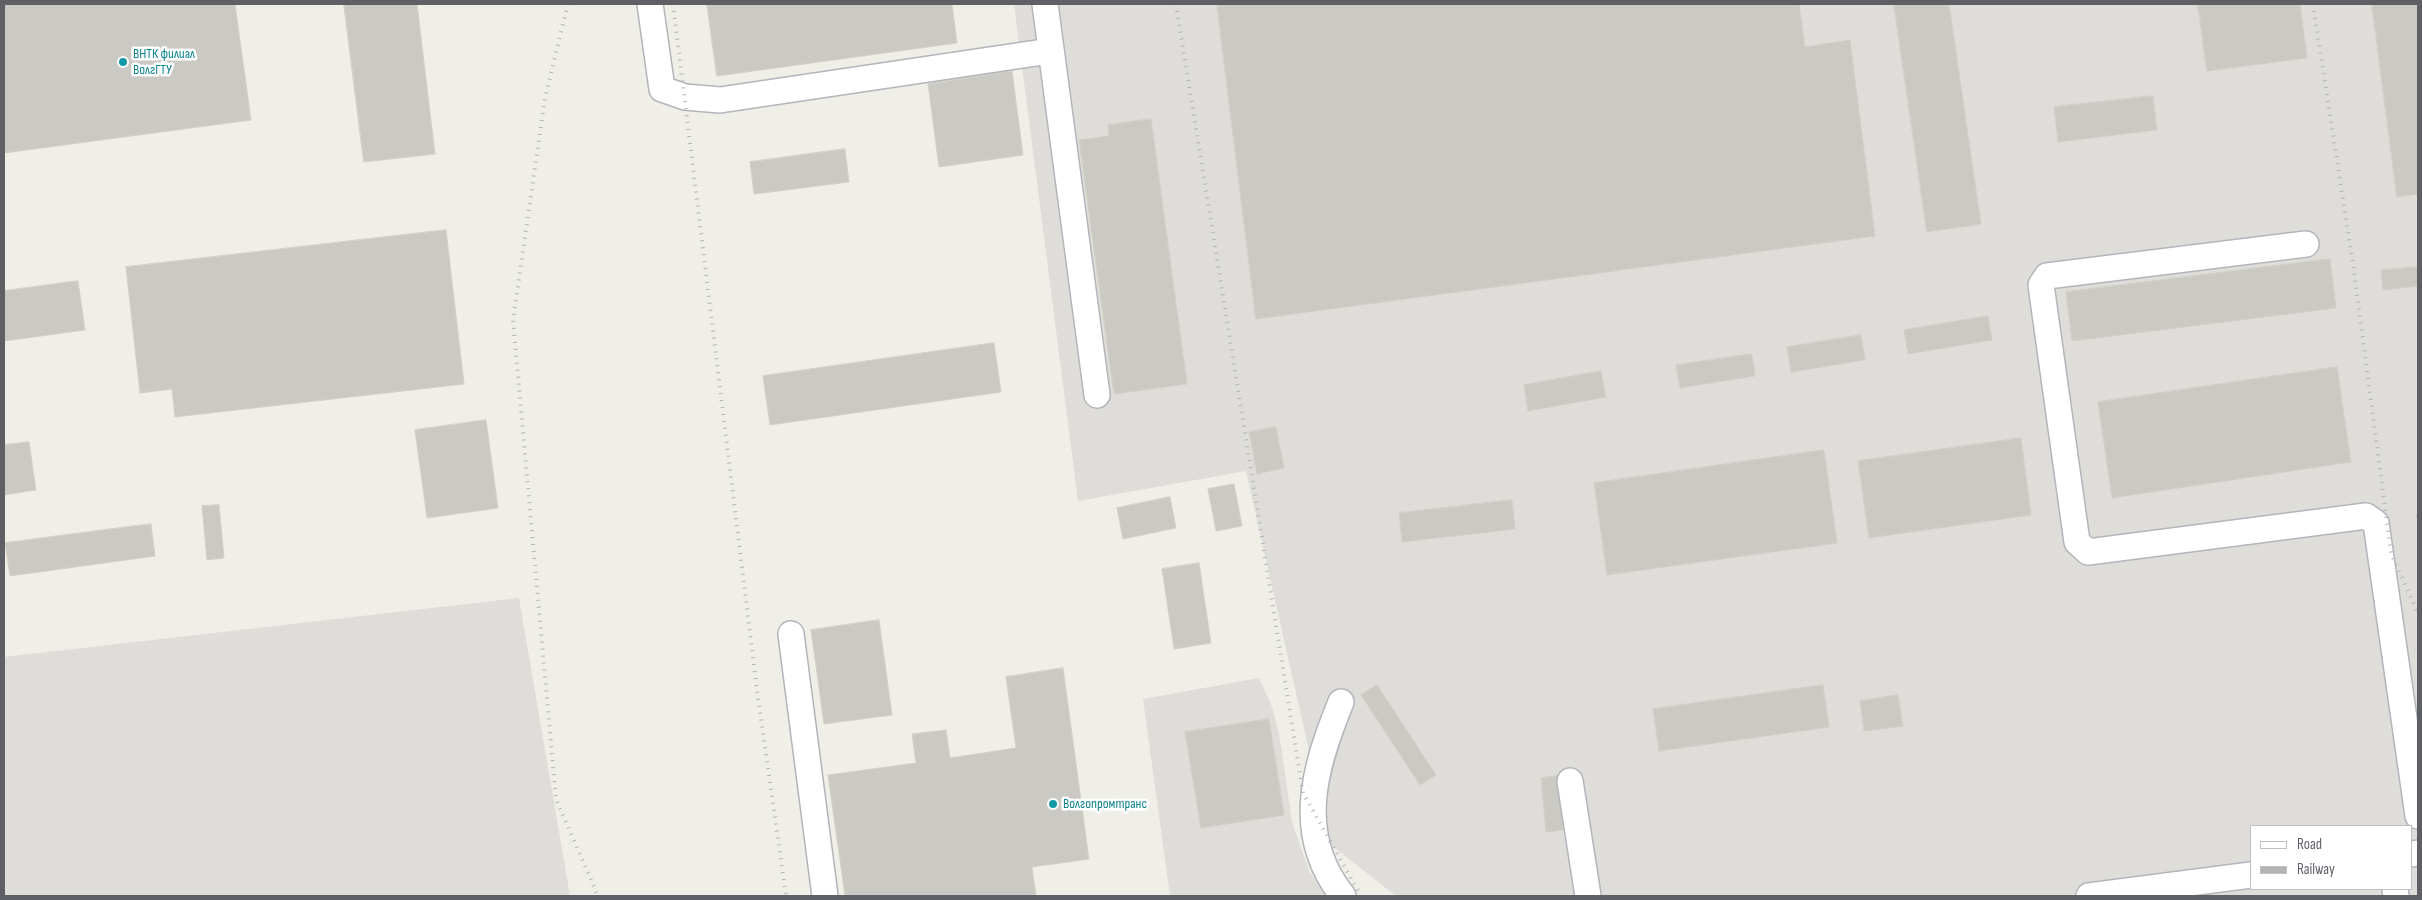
<!DOCTYPE html>
<meta charset="utf-8">
<style>
body{margin:0}
#map{position:relative;width:2422px;height:900px;overflow:hidden;background:#efeee7;font-family:"Sofia Sans Condensed",sans-serif}
canvas{display:block}
.frame{position:absolute;inset:0;border:5px solid #5e6066;pointer-events:none}
.legend{position:absolute;left:2250px;top:825px;width:162px;height:65px;box-sizing:border-box;background:#fff;border:1px solid #bfbfc2;margin:0;padding:6px 9px;list-style:none;font-size:15px;color:#5e6066}
.legend li{display:flex;align-items:center;gap:10px;height:25px}
.legend b{width:25px;border:1px solid #bfbfc2}
</style>
<div id="map">
<canvas width="2422" height="900"></canvas>
<div class="frame"></div>
<ul class="legend">
<li><b style="height:6px;background:#fff"></b>Road</li>
<li><b style="height:6px;background:#b4b4b6"></b>Railway</li>
</ul>
</div>
<script>
const g = document.querySelector('canvas').getContext('2d');
g.lineJoin = 'round';
function fill(path, color) { g.fillStyle = color; g.fill(path, 'evenodd'); }
function stroke(path, color, width, dash) { g.strokeStyle = color; g.lineWidth = width; g.lineCap = dash ? 'butt' : 'round'; g.setLineDash(dash || []); g.stroke(path); }
function label(font, color, halo, rows, align = 'center') {
  g.font = font + ' "Sofia Sans Condensed",sans-serif'; g.lineWidth = 5; g.setLineDash([]); g.textBaseline = 'middle'; g.strokeStyle = halo; g.fillStyle = color; for (const [text, x, y, turn = 0] of rows) {
    g.save(); g.translate(x, y); g.rotate((+turn || 0) * Math.PI / 180); g.textAlign = isNaN(turn) ? turn : align; if (halo) g.strokeText(text, 0, 0); g.fillText(text, 0, 0); g.restore();
  }
}
fill(new Path2D(`
 M1014 4H2418V896H1396L1330 844 1246 471 1078 501ZM2251 826H2411V889H2251Z
 M519 598 570 896H4V657Z
 M1259 678 1272 707 1279 733 1292 822 1309 871 1327 896H1170L1143 699Z`), '#deddd9');
const building = new Path2D(`
 M4 4H235L251 120 4 153Z
 M344 4H417L435 154 364 162Z
 M707 4H952L957 43 717 76Z
 M1217 4H1799L1805 47 1850 40 1875 236 1256 319Z
 M1894 4H1949L1981 224 1927 232Z
 M2198 4H2300L2307 58 2207 71Z
 M2372 4H2418V194L2397 197Z
 M1012 71 1023 155 939 167 928 84Z
 M2153 96 2157 130 2058 142 2054 107Z
 M1151 119 1187 384 1114 394 1079 140 1109 136 1108 125Z
 M845 149 849 182 754 194 750 162Z
 M446 230 464 384 175 417 172 389 140 393 126 267Z
 M2330 259 2336 308 2072 341 2066 292Z
 M2418 267V286L2383 290 2381 270Z
 M78 281 85 330 4 341V291Z
 M1988 316 1992 340 1908 354 1904 330Z
 M1861 335 1865 360 1791 372 1787 347Z
 M994 343 1001 392 770 425 763 376Z
 M1752 354 1755 376 1680 388 1676 365Z
 M2337 367 2351 462 2112 498 2098 402Z
 M1601 371 1606 397 1528 411 1524 385Z
 M486 420 498 508 427 518 415 430Z
 M1276 427 1284 468 1257 474 1249 432Z
 M2021 438 2031 515 1869 538 1858 461Z
 M29 442 36 490 4 495V445Z
 M1824 450 1837 543 1607 575 1594 483Z
 M1234 484 1242 526 1216 531 1208 489Z
 M1170 497 1176 528 1123 539 1117 508Z
 M1512 500 1515 529 1402 542 1399 513Z
 M219 505 224 558 207 560 202 506Z
 M151 524 155 556 10 576 5 543Z
 M1199 563 1211 643 1174 649 1162 569Z
 M879 620 892 715 824 724 811 630Z
 M1063 668 1089 859 1032 867 1036 896H845L828 775 916 763 912 734 946 730 950 758 1016 748 1006 677Z
 M1377 685 1436 775 1420 785 1361 695Z
 M1823 685 1829 727 1659 751 1653 709Z
 M1898 695 1903 726 1864 731 1860 701Z
 M1269 719 1284 815 1201 828 1185 732Z
 M1557 776 1563 830 1546 832 1541 778Z`);
fill(building, '#cbc9c3');
stroke(building, '#d3d1c5', 1);
const minor = new Path2D(`
 M650 4 662 89 685 97 720 100 1050 51
 M1045 4 1097 395
 M2306 244 2047 276 2041 285 2077 542 2088 552 2366 516 2376 523 2418 816
 M791 634 825 896
 M1341 702C1314 768 1294 835 1343 896
 M1570 781 1588 896
 M2411 854 2418 853
 M2395 889 2396 896
 M2089 896 2251 875`);
stroke(minor, '#b4b5ba', 28);
stroke(minor, '#fff', 25);
stroke(new Path2D(`
 M568 4 545 98 513 320 556 799 598 896
 M673 4 757 690 786 896
 M1176 4 1303 793 1361 896
 M2313 4 2353 264 2391 553 2418 613
 M2417 515 2418 516`), '#b4b4b6', 4, [1, 6]);
for (const [x, y, r, color] of [
 [123,62,5,"#0f9aa8"],
 [1053,804,5,"#0f9aa8"]
]) { const dot = new Path2D(); dot.arc(x, y, r, 0, 2 * Math.PI); g.fillStyle = color; g.fill(dot); stroke(dot, '#fff', 2); }
label('14px', '#0d838f', '#fff', [
 ["ВНТК филиал",133,54],
 ["ВолгГТУ",133,70],
 ["Волгопромтранс",1063,804]
], 'left');
</script>
